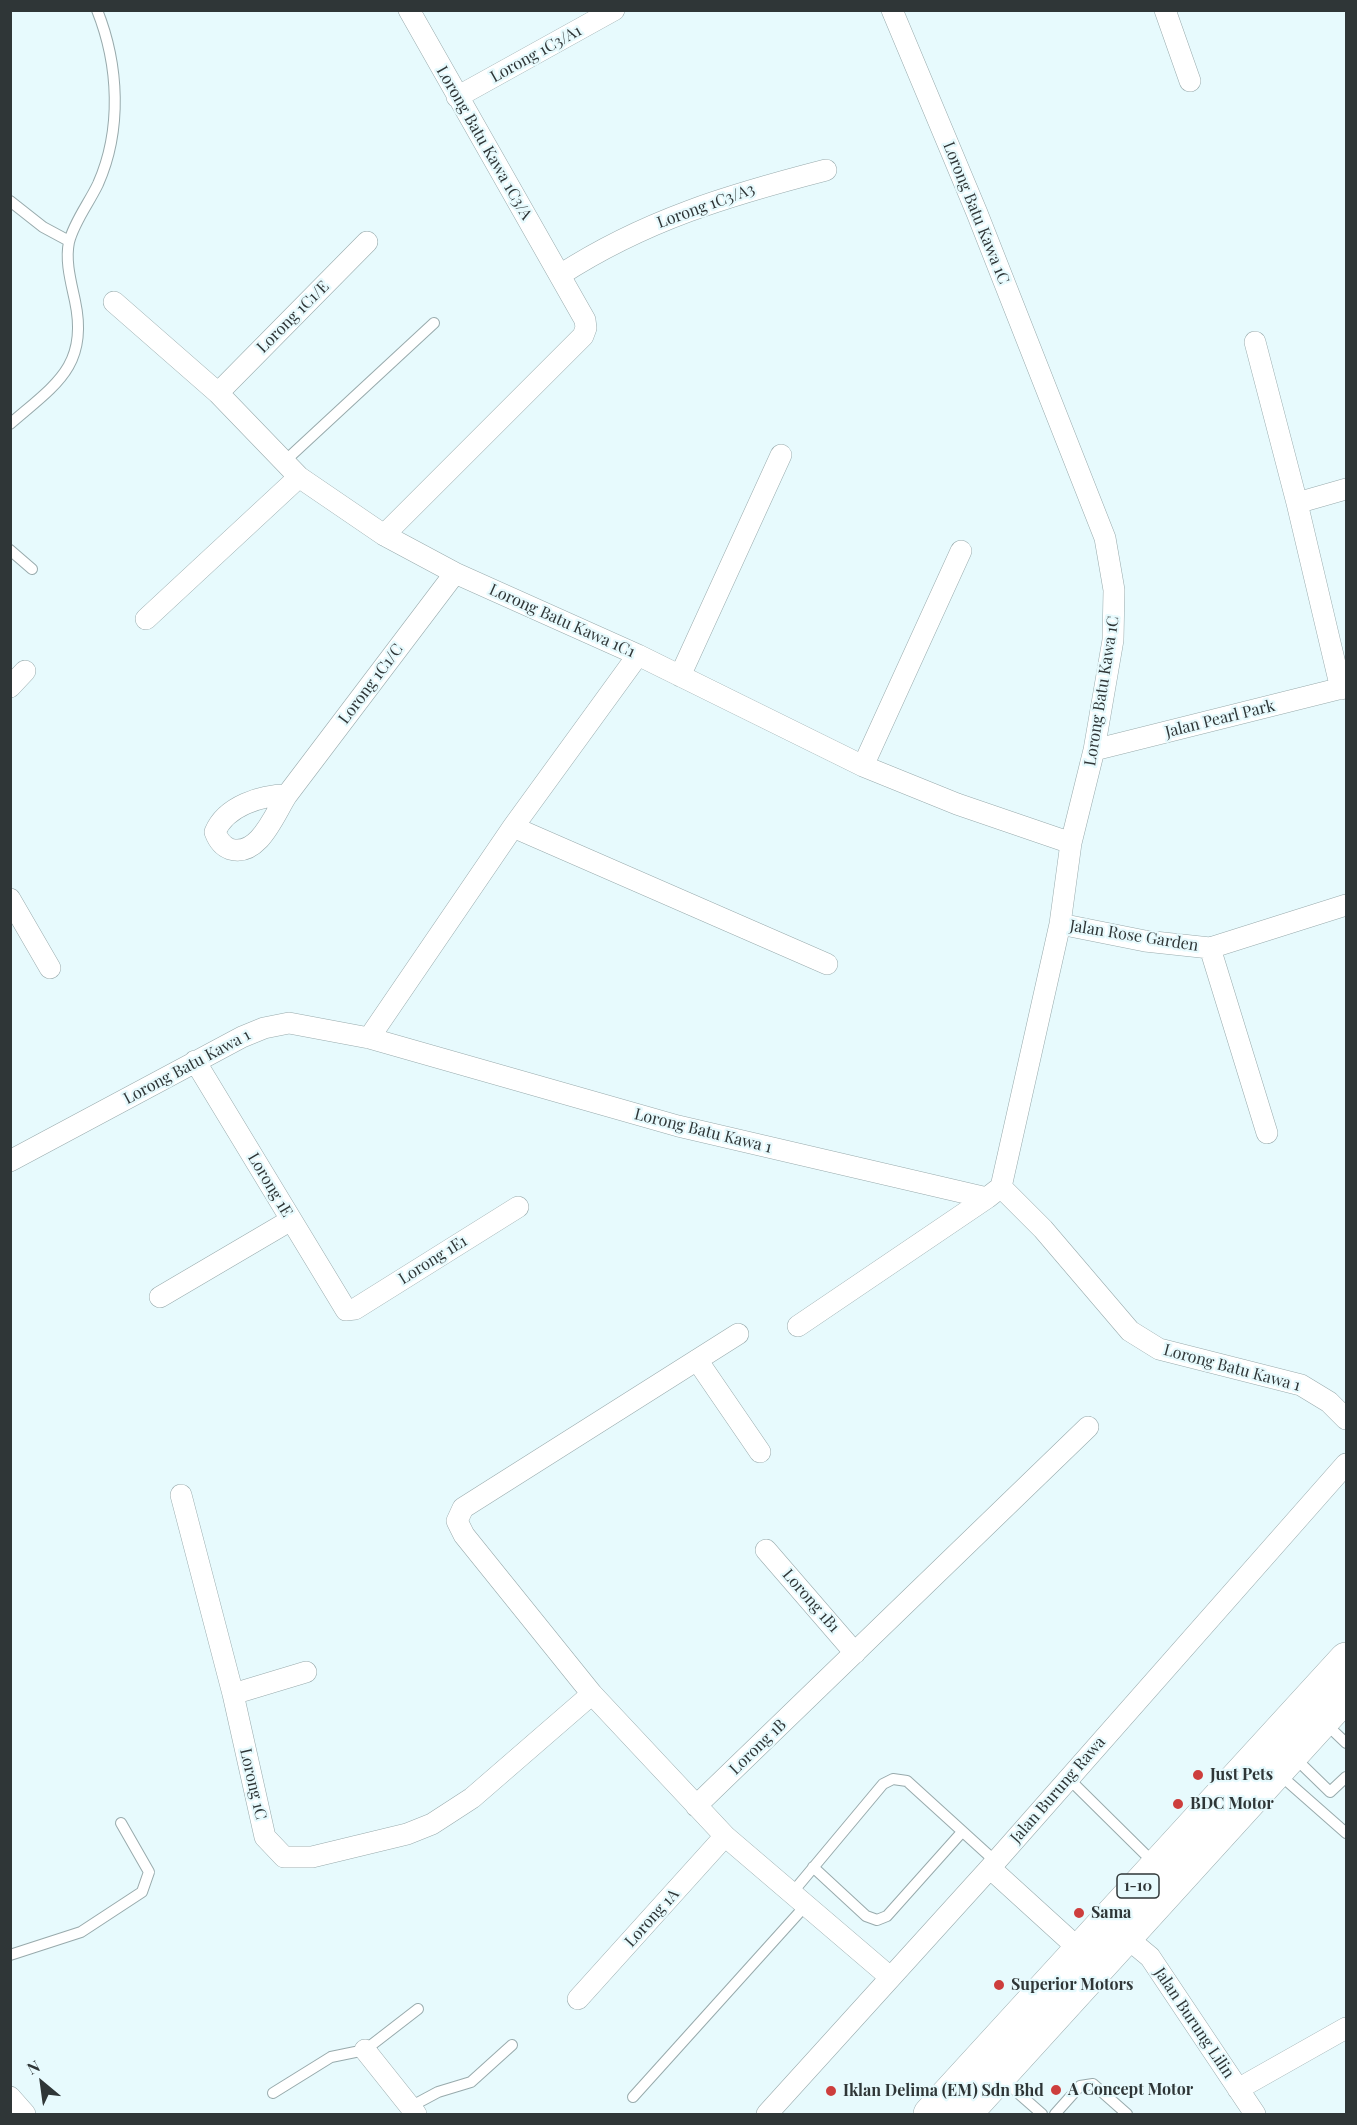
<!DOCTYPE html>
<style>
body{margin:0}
#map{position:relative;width:1357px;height:2125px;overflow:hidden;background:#e7fafd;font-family:"Playfair Display",serif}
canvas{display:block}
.frame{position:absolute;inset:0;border:12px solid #2f3637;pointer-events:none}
.north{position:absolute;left:12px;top:2053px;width:60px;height:60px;-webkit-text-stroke:4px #e7fafd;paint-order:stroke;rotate:331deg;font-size:16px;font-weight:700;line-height:24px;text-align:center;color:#2f3637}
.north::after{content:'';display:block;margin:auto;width:21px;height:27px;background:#2f3637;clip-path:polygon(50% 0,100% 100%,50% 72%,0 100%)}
</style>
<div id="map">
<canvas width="1357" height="2125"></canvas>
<div class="frame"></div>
<div class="north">N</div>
</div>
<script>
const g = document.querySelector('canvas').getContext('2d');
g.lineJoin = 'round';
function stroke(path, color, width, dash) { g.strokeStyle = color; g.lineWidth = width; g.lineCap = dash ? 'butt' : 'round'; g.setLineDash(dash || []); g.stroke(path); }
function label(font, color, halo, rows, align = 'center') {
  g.font = font + ' "Playfair Display",serif'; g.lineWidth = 4.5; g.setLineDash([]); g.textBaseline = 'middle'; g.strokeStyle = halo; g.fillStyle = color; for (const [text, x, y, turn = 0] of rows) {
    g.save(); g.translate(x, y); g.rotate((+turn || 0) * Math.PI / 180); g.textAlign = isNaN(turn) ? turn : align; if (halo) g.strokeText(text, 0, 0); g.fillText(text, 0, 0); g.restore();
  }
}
const lane = new Path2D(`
 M10 201 43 227 69 241
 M10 424C55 385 89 366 75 301 71 282 65 261 69 242 74 222 89 203 98 184 122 130 119 65 97 10
 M285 461 434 323
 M10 550 32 569
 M1325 1723 1346 1743
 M1295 1758 1330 1792 1346 1777
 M1279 1774 1346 1833
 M1068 1778 1155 1864
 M813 1867 866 1916 877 1920 887 1916 962 1832
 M792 1893 883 1784 893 1779 907 1781 995 1861
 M10 1955 81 1932 142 1892 149 1872 121 1823
 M1001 2078 1042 2114
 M273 2093 331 2057 365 2050 418 2009
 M633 2097 806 1905
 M410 2107 438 2092 471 2082 512 2045
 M1055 2114 1080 2086 1093 2084 1127 2114`);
const street = new Path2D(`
 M892 10 977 213 1105 538 1114 590 1113 640 1094 750 1071 843 1060 924 1001 1187
 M1165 10 1190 81
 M457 97 614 10
 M560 275C645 220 729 195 826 170
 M114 302 218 393 299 477 384 535 455 573 638 655 863 766 957 804 1071 843
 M1255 342 1297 503 1341 689
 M218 393 367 242
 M1297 503 1346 489
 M384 535 583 336 586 328 585 320 409 10
 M146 619 299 477
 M680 676 781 455
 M10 687 25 671
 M1094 750 1346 687
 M863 766 961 551
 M287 795C261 795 226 806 215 832 218 840 222 846 230 849 259 858 275 813 287 795L455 573
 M513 827 827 964
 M10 899 50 968
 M1060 924 1145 941 1210 948 1346 905
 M1210 948 1267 1133
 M369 1038 513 827 638 655
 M195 1061 346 1310 355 1309 518 1207
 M10 1161 242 1037 264 1028 289 1023 369 1038 678 1126 987 1198 1001 1187 1043 1229 1130 1331 1159 1349 1301 1385 1329 1402 1346 1419
 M160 1297 291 1220
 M798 1326 987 1198
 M738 1334 463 1508 457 1521 464 1535 592 1694 725 1836 890 1977
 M697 1360 760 1452
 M181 1495 233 1694 265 1837 284 1857H312L407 1834 432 1824 472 1798 592 1694
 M766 1550 855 1653
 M233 1694 306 1672
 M696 1806 1088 1427
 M990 1868 1079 1949
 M1126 1937 1150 1957 1255 2114
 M578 1999 725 1836
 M365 2050 416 2114
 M1238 2089 1346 2028
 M10 2097 25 2114
 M767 2114 990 1868 1346 1464`);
const highway = new Path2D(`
 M930 2114 1346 1659
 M965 2114 1346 1695`);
stroke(lane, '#98aaac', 12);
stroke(street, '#98aaac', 22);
stroke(highway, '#98aaac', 34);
stroke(lane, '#fff', 10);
stroke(street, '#fff', 21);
stroke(highway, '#fff', 33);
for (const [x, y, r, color] of [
 [1198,1775,6,"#cd3e3d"],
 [1178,1804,6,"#cd3e3d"],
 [1079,1913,6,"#cd3e3d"],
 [999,1985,6,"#cd3e3d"],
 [1056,2090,6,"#cd3e3d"],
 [831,2091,6,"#cd3e3d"]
]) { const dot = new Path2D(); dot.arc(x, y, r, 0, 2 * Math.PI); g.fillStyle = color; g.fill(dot); stroke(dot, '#e7fafd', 2); }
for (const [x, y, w] of [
 [1138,1886,42]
]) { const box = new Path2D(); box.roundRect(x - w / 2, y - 12, w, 24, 4.5); g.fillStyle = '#e7fafd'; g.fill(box); stroke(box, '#2f3637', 1.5); }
label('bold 15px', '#2f3637', null, [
 ["1-10",1138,1886]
]);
label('16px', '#2f3637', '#e7fafd', [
 ["Lorong 1C3/A1",536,54,-29],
 ["Lorong Batu Kawa 1C3/A",484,143,60],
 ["Lorong 1C3/A3",706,206,-20],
 ["Lorong Batu Kawa 1C",976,213,68],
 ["Lorong 1C1/E",293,317,-45],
 ["Lorong Batu Kawa 1C1",562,621,24],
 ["Lorong 1C1/C",371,684,-53],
 ["Lorong Batu Kawa 1C",1102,691,-81],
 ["Jalan Pearl Park",1220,719,-14],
 ["Jalan Rose Garden",1134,936,9],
 ["Lorong Batu Kawa 1",187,1067,-28],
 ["Lorong Batu Kawa 1",703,1131,14],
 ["Lorong 1E",270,1185,59],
 ["Lorong 1E1",433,1260,-32],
 ["Lorong Batu Kawa 1",1232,1368,15],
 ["Lorong 1B1",811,1601,49],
 ["Lorong 1B",758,1747,-44],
 ["Lorong 1C",253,1784,77],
 ["Jalan Burung Rawa",1058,1790,-49],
 ["Lorong 1A",652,1918,-48],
 ["Jalan Burung Lilin",1194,2023,56]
]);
label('bold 16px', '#2f3637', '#e7fafd', [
 ["Just Pets",1210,1775],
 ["BDC Motor",1190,1804],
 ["Sama",1091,1913],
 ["Superior Motors",1011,1985],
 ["A Concept Motor",1068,2090],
 ["Iklan Delima (EM) Sdn Bhd",843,2091]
], 'left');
</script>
